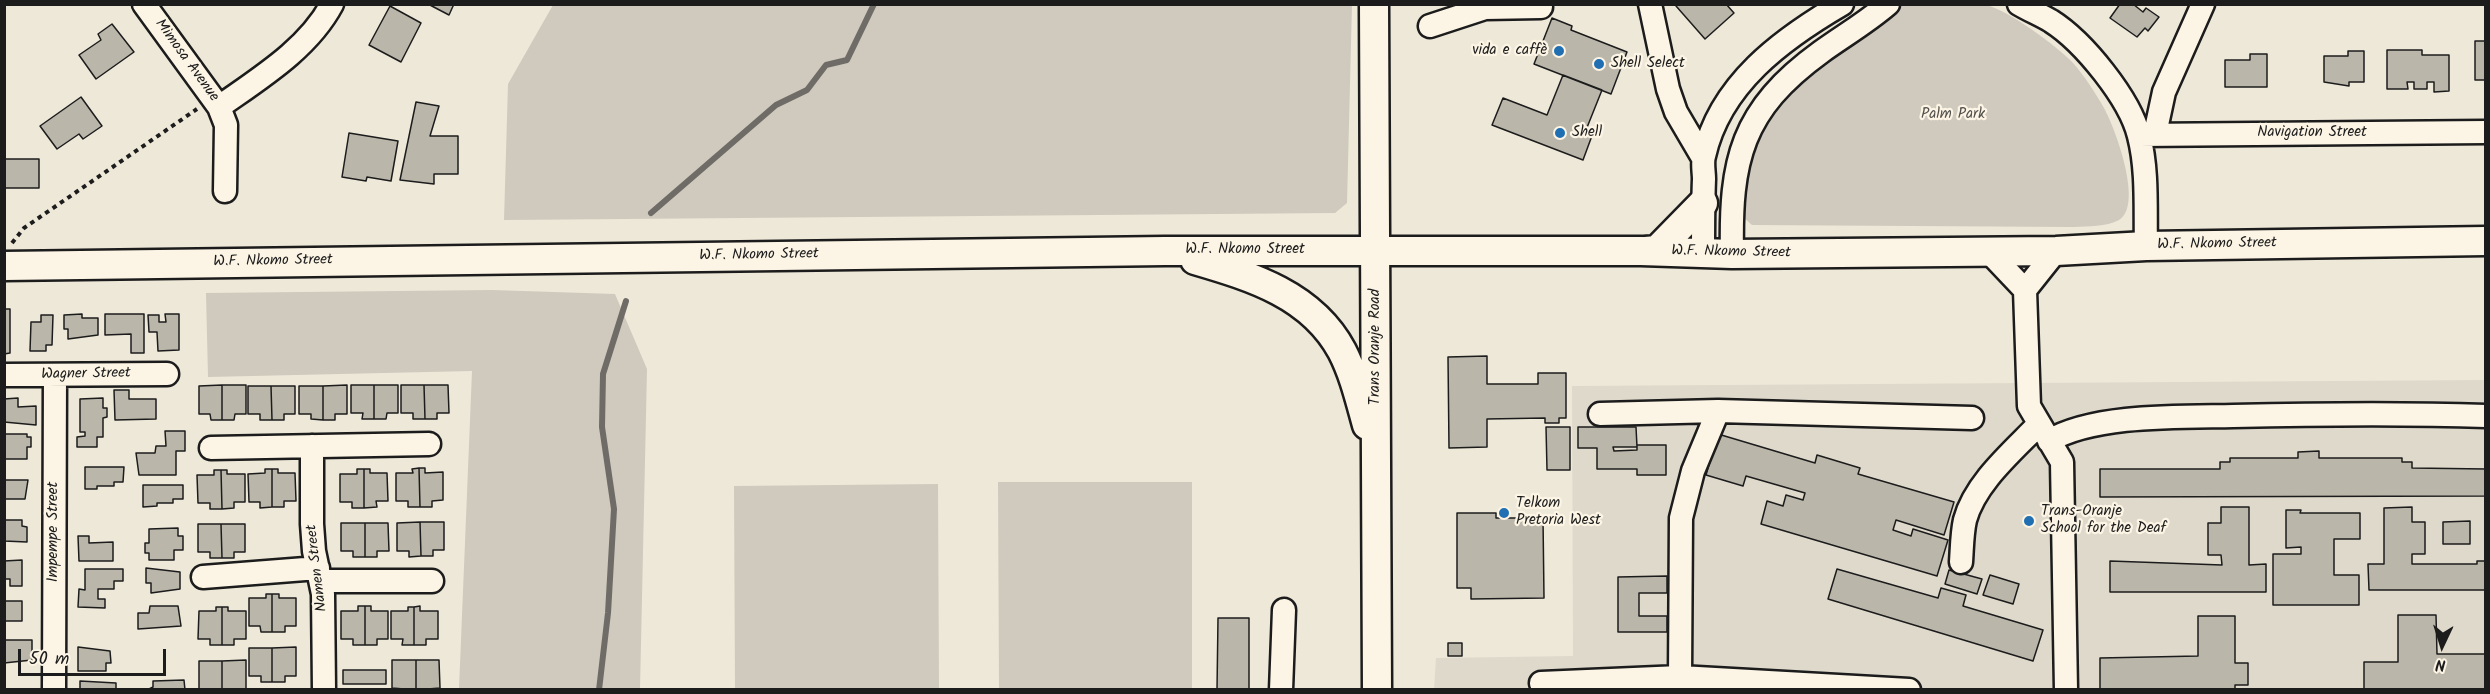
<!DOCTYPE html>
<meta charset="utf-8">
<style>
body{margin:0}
#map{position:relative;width:2490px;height:694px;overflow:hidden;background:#eee8d9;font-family:Kalam,sans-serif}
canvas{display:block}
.frame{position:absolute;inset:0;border:6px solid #1c1c1c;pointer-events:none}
.north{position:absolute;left:2412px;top:616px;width:60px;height:60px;-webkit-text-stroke:4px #fcf5e5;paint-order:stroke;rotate:184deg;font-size:16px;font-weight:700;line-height:24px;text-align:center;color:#1c1c1c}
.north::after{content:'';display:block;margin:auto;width:21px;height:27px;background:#1c1c1c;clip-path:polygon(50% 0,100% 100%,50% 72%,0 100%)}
.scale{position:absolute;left:18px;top:649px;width:148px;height:27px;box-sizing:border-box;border:3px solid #1c1c1c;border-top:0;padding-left:8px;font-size:18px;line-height:21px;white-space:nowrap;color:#1c1c1c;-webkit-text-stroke:4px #fcf5e5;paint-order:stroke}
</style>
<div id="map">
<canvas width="2490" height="694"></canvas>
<div class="frame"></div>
<div class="north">N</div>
<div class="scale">50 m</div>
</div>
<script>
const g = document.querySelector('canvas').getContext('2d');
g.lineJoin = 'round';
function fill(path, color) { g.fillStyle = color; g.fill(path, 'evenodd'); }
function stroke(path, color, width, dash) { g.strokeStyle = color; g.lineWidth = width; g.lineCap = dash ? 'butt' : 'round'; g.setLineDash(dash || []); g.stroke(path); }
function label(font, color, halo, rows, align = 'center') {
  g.font = font + ' Kalam,sans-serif'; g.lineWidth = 4.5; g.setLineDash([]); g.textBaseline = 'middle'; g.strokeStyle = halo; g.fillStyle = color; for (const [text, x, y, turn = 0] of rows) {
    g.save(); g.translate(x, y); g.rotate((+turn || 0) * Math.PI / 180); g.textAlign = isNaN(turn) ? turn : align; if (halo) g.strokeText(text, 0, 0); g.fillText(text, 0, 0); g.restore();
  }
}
fill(new Path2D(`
 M2485 380V689L1434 690 1436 658 1573 656 1572 386Z`), '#ded9cb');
fill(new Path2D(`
 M1904 4C1923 5 1970 0 1986 5 2008 10 2057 46 2073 63 2084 75 2096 94 2104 108 2115 128 2144 205 2119 220 2106 227 2088 226 2074 227L1752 225 1743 217 1739 204 1760 127 1806 73 1859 38Z
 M553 5H1352L1347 203 1335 213 504 220 508 84Z
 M492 290 615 294 647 369 640 689H459L472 371 208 377 206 293Z
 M998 482H1192V689H999Z
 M938 484 939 689H735L734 486Z`), '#cfcabd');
stroke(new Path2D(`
 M651 213 776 105 807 90 826 65 847 60 874 4
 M599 690 608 613 614 509 602 427 603 374 626 301`), '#6f6c67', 6);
const building = new Path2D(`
 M428 4H454L449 15Z
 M1678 4H1726L1734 13 1705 39 1676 6Z
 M2120 4H2133L2143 12 2146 8 2159 17 2148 31 2145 28 2137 37 2110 18Z
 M390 6 421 23 401 62 369 45Z
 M1552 18 1572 26 1571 30 1627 52 1611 94 1534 64Z
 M112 24 134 52 96 79 79 55 101 40 98 34Z
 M2475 41H2486V80H2475Z
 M2387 50H2422V55H2449V91L2434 92V82H2427V89H2414V82H2407L2408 89H2387Z
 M2348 51H2364V82H2349V86L2324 82V56H2348Z
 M2250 54H2267V87H2225V60H2250Z
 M1563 75 1602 90 1586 130 1593 133 1583 160 1492 125 1503 98 1547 115Z
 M81 97 102 126 83 139 79 134 57 149 40 126Z
 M416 102 439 106 430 136H458V174H434V184L400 180Z
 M349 133 398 141 391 181 367 177 366 181 342 177Z
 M4 159H39V188H4Z
 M4 309H10V353L4 354Z
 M82 314V318H98V335L68 339V329H64V315Z
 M105 314H144V353H131V334L105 335Z
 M165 314H179V350L158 351 157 332H149L148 315H159V322H166Z
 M41 315H53L52 345H46V351H30L31 322H41Z
 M1487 356V384H1538V373H1566V418H1559V423H1545V418L1487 419V447L1449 448 1448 357Z
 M222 385H246V414H235L234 420H222Z
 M222 385V420H211L210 414H199V386Z
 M347 385V414H335V420H323V386Z
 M351 385H374V419H362L363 413H351Z
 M374 385H398V413H387L386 419H374Z
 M401 385H424L425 419H413V413H401Z
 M424 385H448L449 413H437V419H425Z
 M248 386H271L272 420H260V414H248Z
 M271 386H295V414H284V420H272Z
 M299 386H323V420L311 419V414H299Z
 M114 390H129V399H156V419L115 420Z
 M18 398V407L36 406V425L4 422V399Z
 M103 398V408H107V417L103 418V437H97V447H77V437L85 436V432H80V399Z
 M1546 427H1570V470H1547Z
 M1578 427H1636L1637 447H1613L1614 451 1637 450V445H1666V475H1637V469H1597V448H1578Z
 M165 431H185V451H176V475H139L136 453H155L156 446H166Z
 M5 434H27V437H31V447H27V459H4Z
 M1718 434 1815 463 1817 455 1860 468 1858 474 1954 502 1944 535 1896 520 1893 530 1911 536 1913 529 1948 540 1937 576 1761 524 1767 501 1783 506 1786 495 1803 500 1805 493 1746 476 1743 486 1706 475Z
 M2319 451V458H2402V462H2412V468L2486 469V496L2100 497V469H2220V462H2230V458H2298V452Z
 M85 467H124L123 482H114V486H97V489H85Z
 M419 468H425V473L443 472V500L432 501V507H420Z
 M419 468 420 507H408V501H396V473H413L412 469Z
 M265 469H272V507L260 508V502H249L248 474 265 473Z
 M272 469H278V473H295L296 501H284V507H272Z
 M357 469H364V508H352V502H340V474H357Z
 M364 469H370V473H387L388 501H376L377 507 364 508Z
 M214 470H221L222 509H210V503H198L197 475H214Z
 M221 470H227V474H245V502H234V508L222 509Z
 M4 480H28L25 499H4Z
 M143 485H183V499H173V503H157V506L143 507Z
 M2221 507H2249V565L2266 564V592H2110V561L2222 565 2221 555H2208V523H2221Z
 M2412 507V522H2425V554H2412V564H2477V561H2486V590H2369L2368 564H2384V508Z
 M2286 510H2301L2300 513H2360V539H2334V575H2359V605H2273V554H2301V547L2286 548Z
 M1457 513H1496V518H1543L1544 598 1471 599V588H1457Z
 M4 520H22V526L27 527V542L4 541Z
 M2470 521V544H2443V522Z
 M420 522H444V550H433V556H421Z
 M420 522 421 556 409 557V551H397V523Z
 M341 523H365V557H353V551H341Z
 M365 523H388L389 551H377V557H365Z
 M198 524H221L222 558H210V552H198Z
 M221 524H245V552H234V558H222Z
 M178 528V536H183V550H174V560H149V553H145V543H149V529Z
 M78 536H89V543L113 542V561H79Z
 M22 560V586H10V579H4V561Z
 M146 568 180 572V589L151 593V583H146Z
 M85 569H123V581H114V589H98V599H105V608L78 607 79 589 85 590Z
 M1837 569 1938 598 1941 588 1966 595 1963 606 2043 630 2033 661 1828 599Z
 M1949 570 1982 579 1977 594 1945 584Z
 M1990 575 2019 584 2013 604 1983 595Z
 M1667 576V593H1639V616H1667V632H1618V577Z
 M266 594H272V632H261L260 626H249V598H266Z
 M272 594H279V598H296V626H285V632H272Z
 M4 601H22V621H4Z
 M150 606H178L181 626 138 629V613H149Z
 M358 606H365V645H353V639H341V611H358Z
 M365 606H371V611H388V639H377V645H365Z
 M420 606V611H438V639H426V645H414V607Z
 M216 607H222V645H210V639H198L199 611H216Z
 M222 607H228V611H246V639H234V645H222Z
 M408 607H414V645H402L403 639H391V611H408Z
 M2398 615H2436L2437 654H2486V690H2364V662H2398Z
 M2198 616H2235V663H2248V685H2235V690H2100V658L2198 656Z
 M1218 618H1249V690H1217Z
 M4 640H32V660L4 663Z
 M1448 643H1462V656H1448Z
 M78 647 110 651 111 663H106V671H78Z
 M296 647V676H285V682H272V648Z
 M249 648H272V682H261V676H249Z
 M246 660V689L222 690V661Z
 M392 660H416V690L392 688Z
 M416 660H439L440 688 416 690Z
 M199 661H222V690L199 689Z
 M343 670H386V684H343Z
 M184 680 185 690H147L153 687V681Z
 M80 681 116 683V690H80Z`);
fill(building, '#bab6aa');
stroke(building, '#1c1c1c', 1.5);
const minor = new Path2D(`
 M144 4 219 107 226 125 225 191
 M1650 4 1668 89 1676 112 1703 158
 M2019 4C2029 10 2041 15 2051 21 2084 42 2130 99 2139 136 2148 171 2145 211 2146 246
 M1430 26 1485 8 1541 7
 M219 107C260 78 308 49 332 4
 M2155 134 2164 92 2203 4
 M2139 135 2486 132
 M2056 251 2025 290 2029 406 2062 462 2066 690
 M1989 252 2025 290
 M1703 253C1703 229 1703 204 1704 179 1704 172 1702 163 1704 156 1720 84 1782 39 1842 4
 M1732 254C1730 160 1741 110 1821 52 1843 36 1866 23 1888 4
 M4 375 167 374
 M1718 411 1972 418
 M1600 414 1718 411 1693 471 1681 518 1680 677
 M2049 441C2094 414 2181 417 2233 416 2317 414 2402 413 2486 416
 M312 446V524L314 551 323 594 324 690
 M211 448 429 444
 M1961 562C1962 548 1962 533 1965 520 1975 483 2012 452 2038 425
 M203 577 318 568
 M321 581H432
 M1541 683 1680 677 1909 690
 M54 690 55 375
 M1281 690 1284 610`);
const major = new Path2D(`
 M1374 4 1377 690
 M1646 251 1657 250 1703 203
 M1195 260C1253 277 1312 295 1342 351 1354 374 1360 400 1367 425
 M4 266 1165 251H1641L1732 254 2056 251 2146 246 2486 241`);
stroke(minor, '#1c1c1c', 27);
stroke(major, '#1c1c1c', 33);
stroke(new Path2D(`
 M12 243 24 228 197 109`), '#1c1c1c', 4, [4.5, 4.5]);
stroke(minor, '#fcf5e5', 22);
stroke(major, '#fcf5e5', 28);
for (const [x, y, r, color] of [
 [1559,51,6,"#1f6fb2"],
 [1599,64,6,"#1f6fb2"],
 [1560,133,6,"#1f6fb2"],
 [1504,513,6,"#1f6fb2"],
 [2029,521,6,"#1f6fb2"]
]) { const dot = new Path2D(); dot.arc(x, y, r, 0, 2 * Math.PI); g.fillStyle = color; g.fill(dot); stroke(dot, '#fcf5e5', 2); }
label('15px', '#1c1c1c', '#fcf5e5', [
 ["vida e caffè",1547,51,"right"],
 ["Shell Select",1611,64],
 ["Shell",1572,133],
 ["Telkom",1516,504],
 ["Pretoria West",1516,521],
 ["Trans-Oranje",2041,512],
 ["School for the Deaf",2041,529]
], 'left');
label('15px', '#1c1c1c', '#fcf5e5', [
 ["Mimosa Avenue",186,61,54],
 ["Navigation Street",2312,133],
 ["W.F. Nkomo Street",2217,245,-1],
 ["W.F. Nkomo Street",1245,250],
 ["W.F. Nkomo Street",1731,253,1],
 ["W.F. Nkomo Street",759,256,-1],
 ["W.F. Nkomo Street",273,262,-1],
 ["Trans Oranje Road",1376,347,-90],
 ["Wagner Street",86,375,-1],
 ["Impempe Street",54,532,-90],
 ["Namen Street",318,568,-97]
]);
label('15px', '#52504c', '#fcf5e5', [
 ["Palm Park",1953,115]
]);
</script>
